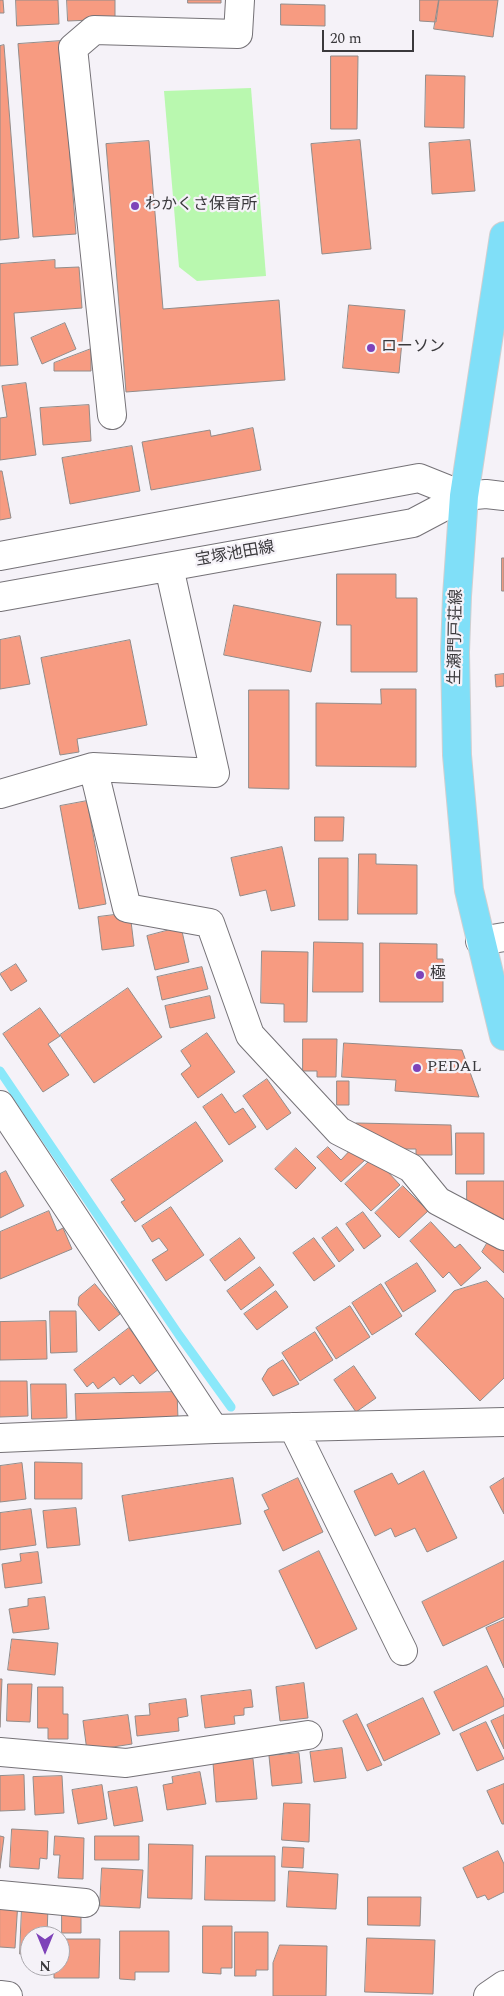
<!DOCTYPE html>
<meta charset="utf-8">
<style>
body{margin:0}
#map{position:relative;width:504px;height:1996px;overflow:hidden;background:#f5f2f8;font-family:Spectral,serif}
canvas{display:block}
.north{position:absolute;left:20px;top:1926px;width:50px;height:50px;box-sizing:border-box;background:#f5f2f8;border:1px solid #aaa8ad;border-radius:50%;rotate:180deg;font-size:14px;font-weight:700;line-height:20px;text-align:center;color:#3a393c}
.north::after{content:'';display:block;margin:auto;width:18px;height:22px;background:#7e43b9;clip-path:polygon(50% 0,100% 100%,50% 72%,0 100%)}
.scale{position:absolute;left:322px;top:30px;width:92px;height:22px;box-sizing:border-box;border:2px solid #3a393c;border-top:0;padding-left:6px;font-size:15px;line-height:18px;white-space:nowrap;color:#3a393c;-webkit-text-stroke:4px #f5f2f8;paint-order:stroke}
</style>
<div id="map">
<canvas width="504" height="1996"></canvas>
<div class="north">N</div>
<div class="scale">20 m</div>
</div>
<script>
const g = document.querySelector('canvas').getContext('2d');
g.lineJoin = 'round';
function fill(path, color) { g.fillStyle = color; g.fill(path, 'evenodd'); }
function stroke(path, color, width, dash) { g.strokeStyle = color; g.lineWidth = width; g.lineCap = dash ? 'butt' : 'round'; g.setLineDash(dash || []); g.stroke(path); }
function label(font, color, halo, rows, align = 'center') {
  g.font = font + ' Spectral,"Noto Sans JP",serif'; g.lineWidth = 4.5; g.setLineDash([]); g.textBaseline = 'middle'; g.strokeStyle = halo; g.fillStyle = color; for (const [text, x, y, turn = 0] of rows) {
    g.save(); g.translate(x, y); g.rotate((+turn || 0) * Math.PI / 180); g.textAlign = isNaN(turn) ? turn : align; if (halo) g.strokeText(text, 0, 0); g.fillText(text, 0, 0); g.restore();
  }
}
fill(new Path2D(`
 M251 88 266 276 197 281 179 267 164 91Z`), '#b9f8af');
stroke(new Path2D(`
 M0 1071 179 1335 231 1407`), '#8ae8fa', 9);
const building = new Path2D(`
 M0 0H3L4 13H0Z
 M16 0H58L59 24 17 26Z
 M67 0H115V19L68 21Z
 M188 0H221V3H188Z
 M420 0H439L436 22 420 21Z
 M439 0H498L493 37 434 29Z
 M281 4 325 5V26L281 25Z
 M61 41 76 234 33 237 18 44Z
 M4 45 19 238 0 240V46Z
 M331 56H358L357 129H331Z
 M426 75 465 76 464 128 425 127Z
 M360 140 371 249 322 254 311 144Z
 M470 140 475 191 432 194 429 143Z
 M149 141 163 309 279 300 285 380 126 392 106 144Z
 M55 260V268L79 267 82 308 14 313 18 365 0 366V264Z
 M349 305 405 310 399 373 343 368Z
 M65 323 76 349 42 364 31 338Z
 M91 349V371H54V363Z
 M26 383 36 455 0 460V418L7 417 2 386Z
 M89 405 91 441 43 445 40 408Z
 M253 428 261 470 151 490 142 442 210 430 211 436Z
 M132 446 140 491 70 504 62 458Z
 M0 471H2L11 518 0 520Z
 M502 558H504V591H502Z
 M337 574H396V598H417V672H351V625H337Z
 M234 605 321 622 311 672 224 655Z
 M20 636 30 684 0 689V640Z
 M130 640 147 725 77 739 79 752 60 755 41 658Z
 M504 674V686L496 687 495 675Z
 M381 689H416V767L316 766V703L381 704Z
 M249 690H289V789L249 788Z
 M87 801 106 904 79 909 60 806Z
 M315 817H344L343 841H315Z
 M282 847 295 906 271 911 266 890 240 896 231 858Z
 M359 854H376V864L417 865V914H358Z
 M319 858H348V920H319Z
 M130 913 134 946 102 950 98 917Z
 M181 927 189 962 155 970 147 936Z
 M314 942 363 943V992H313Z
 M380 943 437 944V959H443V1002H380Z
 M262 951 308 952 307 1022H284V1004L261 1003Z
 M16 964 27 981 11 991 0 974Z
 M202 967 208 989 162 1000 157 977Z
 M128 988 162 1037 94 1083 60 1035Z
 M210 996 215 1018 170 1028 165 1006Z
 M40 1008 60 1036 48 1044 69 1075 43 1092 3 1034Z
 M207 1033 235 1072 198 1098 181 1074 191 1066 181 1051Z
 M303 1039H337L336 1077H317V1071H303Z
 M344 1043 462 1050 479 1097 395 1091 396 1080 342 1077Z
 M267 1079 291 1113 267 1130 243 1096Z
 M337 1081H349V1105H337Z
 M222 1094 235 1113 243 1108 256 1127 229 1145 203 1107Z
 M196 1122 223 1161 135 1222 121 1202 125 1200 111 1180Z
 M356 1123 451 1125 452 1155H416V1149H405V1157L356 1128Z
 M456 1133H484V1174H456Z
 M328 1147 341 1160 353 1147 365 1160 341 1182 317 1157Z
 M296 1148 316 1168 296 1189 275 1169Z
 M374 1157 400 1185 371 1211 345 1184Z
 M6 1171 24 1206 0 1218V1174Z
 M467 1181H504V1221L467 1206Z
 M403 1186 428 1211 399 1238 375 1213Z
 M171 1207 204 1255 166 1281 152 1260 168 1250 159 1238 152 1242 142 1226Z
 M49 1211 57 1231 63 1228 72 1249 0 1279V1232Z
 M363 1212 381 1236 364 1249 346 1224Z
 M431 1222 455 1248 460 1244 481 1268 461 1286 449 1272 443 1278 410 1241Z
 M337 1227 354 1250 339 1262 322 1238Z
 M492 1235 504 1242V1273L482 1252Z
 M240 1238 255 1258 225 1281 210 1260Z
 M314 1238 335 1266 314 1281 293 1253Z
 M417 1263 436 1291 403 1312 385 1283Z
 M260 1267 274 1285 241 1310 227 1291Z
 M487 1281 504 1299V1378L480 1401 415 1334 454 1291Z
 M95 1284 120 1314 99 1331 78 1305 79 1297Z
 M381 1284 402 1316 372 1335 352 1303Z
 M276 1291 288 1307 257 1330 244 1314Z
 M350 1306 370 1337 336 1359 316 1328Z
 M50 1311H76L77 1352 51 1353Z
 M46 1321 47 1359 0 1360V1322Z
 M129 1328 160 1368 140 1384 133 1375 120 1385 114 1377 98 1389 93 1382 87 1387 74 1370Z
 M315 1332 333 1360 300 1381 282 1353Z
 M283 1360 299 1384 273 1396 262 1379 268 1369Z
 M354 1366 376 1398 356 1412 334 1380Z
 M0 1381H27L28 1416 0 1417Z
 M31 1384H66L67 1418 32 1419Z
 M177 1392 178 1419 76 1421 75 1394Z
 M35 1462 82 1463V1499H35Z
 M22 1463 26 1499 0 1502V1466Z
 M424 1471 457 1538 427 1552 415 1528 395 1537 391 1528 375 1536 354 1491 392 1473 398 1484Z
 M233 1478 241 1524 129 1541 122 1496Z
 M298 1478 323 1532 283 1551 264 1511 269 1509 262 1495Z
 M504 1478V1514L490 1487Z
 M76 1508 80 1545 47 1548 43 1511Z
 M31 1509 36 1545 0 1550V1513Z
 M319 1551 357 1629 316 1649 279 1571Z
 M38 1552 42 1583 5 1588 2 1564 21 1561 20 1554Z
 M504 1561V1617L443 1646 422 1602Z
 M45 1597 49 1629 13 1633 9 1609 28 1606V1599Z
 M504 1620V1668L486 1628Z
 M12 1639 58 1643 55 1675 8 1670Z
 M487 1666 504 1700V1706L453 1731 434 1692Z
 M0 1679H2L0 1727Z
 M304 1683 308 1718 280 1721 276 1687Z
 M8 1684H32L30 1722 7 1721Z
 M38 1687H63V1714H68V1739H48V1728H38Z
 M251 1690 253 1707 244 1708V1715L234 1716 235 1724 205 1728 201 1696Z
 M423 1698 440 1734 384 1761 367 1725Z
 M186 1699 188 1716 178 1718 179 1731 137 1736 135 1716 150 1715 149 1704Z
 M357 1714 382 1765 367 1771 343 1721Z
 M128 1715 132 1744 87 1751 83 1721Z
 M504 1715V1749L491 1721Z
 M486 1722 504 1759 477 1771 460 1734Z
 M342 1748 346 1778 314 1782 310 1752Z
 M299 1753 302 1783 272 1786 269 1756Z
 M253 1759 257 1799 216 1802 213 1763Z
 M200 1772 206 1804 167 1810 163 1785 173 1783 172 1777Z
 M24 1775 25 1810 0 1811V1776Z
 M62 1776 64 1813 35 1815 33 1777Z
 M504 1784V1824H502L487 1791Z
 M102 1785 107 1819 78 1824 72 1790Z
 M137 1787 143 1821 114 1826 108 1792Z
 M284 1803 310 1804 309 1842 282 1840Z
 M12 1829 48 1831 47 1859 40 1858 39 1869 10 1867Z
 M0 1836 4 1837 0 1868Z
 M55 1836 84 1838 83 1879 58 1878 60 1855H54Z
 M95 1836H139V1860H95Z
 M149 1844 193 1845 192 1899 148 1898Z
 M283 1847 304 1848 303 1868 282 1867Z
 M498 1851 504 1864V1892L488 1900 485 1895 477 1898 463 1868Z
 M206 1856H275V1901L205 1900Z
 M102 1868 143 1870 140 1908 100 1906Z
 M289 1871 338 1874 336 1909 287 1907Z
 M368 1897H421L420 1926 368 1925Z
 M0 1900 18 1901 15 1948 0 1947Z
 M22 1906 48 1907 47 1936H30V1954H20Z
 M62 1914H81V1933H62Z
 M203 1926H232V1968H221V1974L203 1973Z
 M120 1931H169V1972H135V1980L120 1979Z
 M235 1932H268V1970H256V1976H235Z
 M367 1938 435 1940 433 1994 365 1992Z
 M60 1939H100L99 1978H54V1966H60Z
 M280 1945 327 1946 326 1996H273V1963Z`);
fill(building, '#f79b81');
stroke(building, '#928c8a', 1);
const minor = new Path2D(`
 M112 415 73 48 94 30 238 34 240 0
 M0 556 419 478 464 496 486 494 504 496
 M0 597 413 523 464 496
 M93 767 127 908 210 923 250 1035 339 1131 411 1168 438 1201 504 1236
 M0 794 93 767 215 773 169 567
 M480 941 504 937
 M0 1105 214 1429
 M293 1427 403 1651
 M0 1438 214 1429 504 1422
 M0 1752 126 1763 308 1735
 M0 1895 85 1903
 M0 1995 8 1996
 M488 1996 504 1985`);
const major = new Path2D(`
 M504 236 464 496 457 596 455 652 457 755 469 890 504 1036`);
stroke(minor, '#757277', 30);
stroke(major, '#d0cfd0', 30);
stroke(minor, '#fff', 28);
stroke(major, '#80dff8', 28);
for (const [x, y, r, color] of [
 [135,206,5,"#7e43b9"],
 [371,348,5,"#7e43b9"],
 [420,975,5,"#7e43b9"],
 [417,1068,5,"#7e43b9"]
]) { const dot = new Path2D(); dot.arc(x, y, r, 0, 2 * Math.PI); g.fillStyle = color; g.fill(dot); stroke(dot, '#f5f2f8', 2); }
label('16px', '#3a393c', '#f5f2f8', [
 ["わかくさ保育所",145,206],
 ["ローソン",381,348],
 ["極",430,975],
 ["PEDAL",427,1068]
], 'left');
label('16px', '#3a393c', '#f5f2f8', [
 ["宝塚池田線",235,555,-10],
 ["生瀬門戸荘線",457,637,-89]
]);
</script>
